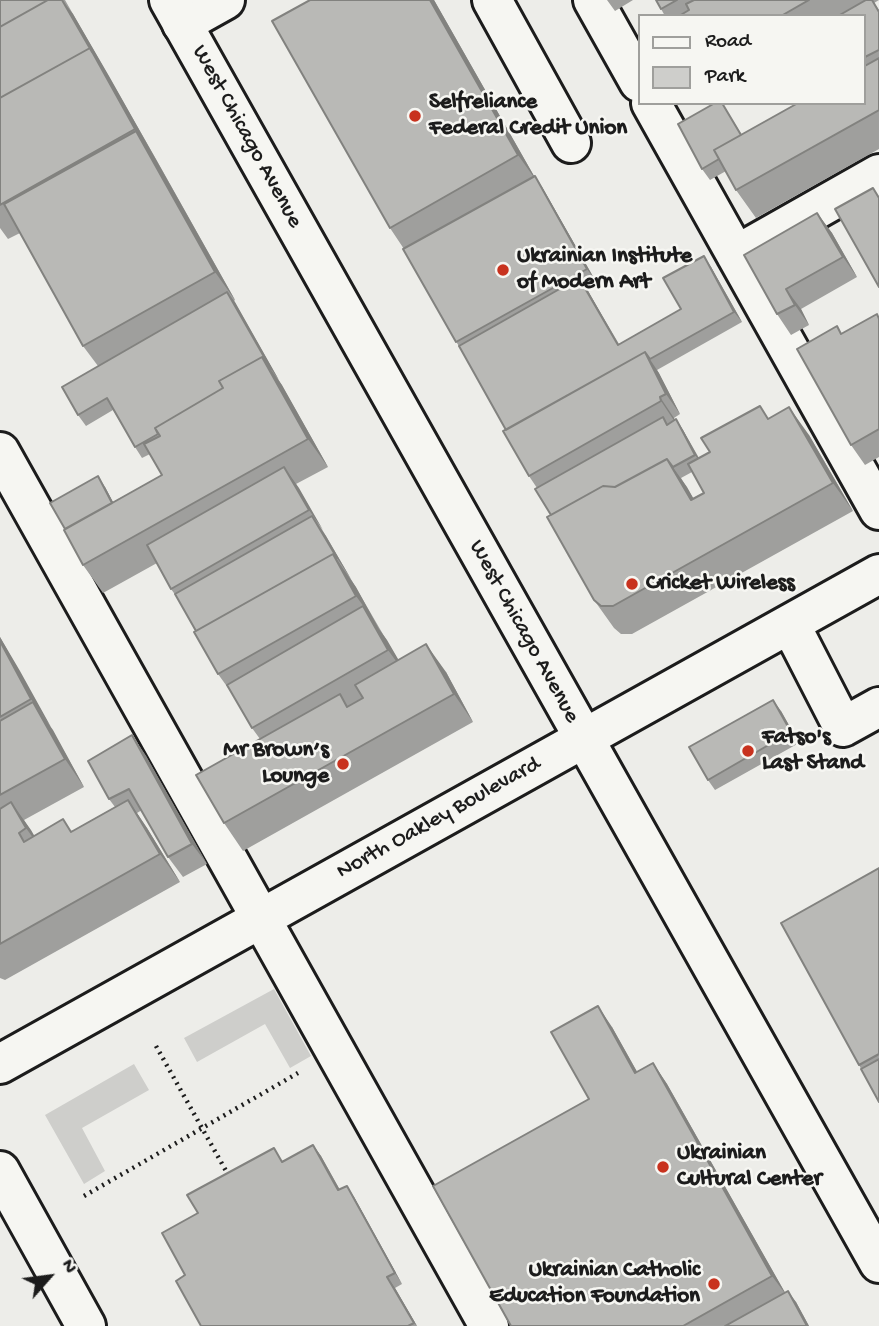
<!DOCTYPE html>
<meta charset="utf-8">
<style>
body{margin:0}
#map{position:relative;width:879px;height:1326px;overflow:hidden;background:#edede9;font-family:"Gochi Hand",sans-serif}
canvas{display:block}
.legend{position:absolute;left:638px;top:14px;width:228px;height:91px;box-sizing:border-box;background:#f6f6f2;border:2px solid #9f9f9c;margin:0;padding:9px 12px;list-style:none;font-size:21px;color:#1c1c1c}
.legend li{display:flex;align-items:center;gap:14px;height:35px}
.legend b{width:35px;border:2px solid #9f9f9c}
.north{position:absolute;left:14px;top:1242px;width:70px;height:70px;-webkit-text-stroke:5px #f6f6f2;paint-order:stroke;rotate:62deg;font-size:19px;font-weight:700;line-height:28px;text-align:center;color:#1c1c1c}
.north::after{content:'';display:block;margin:auto;width:24px;height:32px;background:#1c1c1c;clip-path:polygon(50% 0,100% 100%,50% 72%,0 100%)}
</style>
<div id="map">
<canvas width="879" height="1326"></canvas>
<ul class="legend">
<li><b style="height:9px;background:#f6f6f2"></b>Road</li>
<li><b style="height:19px;background:#cececb"></b>Park</li>
</ul>
<div class="north">N</div>
</div>
<script>
const g = document.querySelector('canvas').getContext('2d');
g.lineJoin = 'round';
function fill(path, color) { g.fillStyle = color; g.fill(path, 'evenodd'); }
function stroke(path, color, width, dash) { g.strokeStyle = color; g.lineWidth = width; g.lineCap = dash ? 'butt' : 'round'; g.setLineDash(dash || []); g.stroke(path); }
function label(font, color, halo, rows, align = 'center') {
  g.font = font + ' "Gochi Hand",sans-serif'; g.lineWidth = 5; g.setLineDash([]); g.textBaseline = 'middle'; g.strokeStyle = halo; g.fillStyle = color; for (const [text, x, y, turn = 0] of rows) {
    g.save(); g.translate(x, y); g.rotate((+turn || 0) * Math.PI / 180); g.textAlign = isNaN(turn) ? turn : align; if (halo) g.strokeText(text, 0, 0); g.fillText(text, 0, 0); g.restore();
  }
}
fill(new Path2D(`
 M274 989 311 1056 290 1068 265 1024 197 1062 184 1038Z
 M134 1064 149 1090 82 1128 105 1171 84 1184 45 1115Z`), '#cececb');
const minor = new Path2D(`
 M492 0 571 143
 M593 0 639 82
 M182 24 225 0
 M651 103 879 510
 M736 255 879 174
 M0 452 489 1326
 M790 624 843 727 879 707
 M0 1064 879 574
 M0 1171 86 1326`);
const major = new Path2D(`
 M169 0 879 1263`);
stroke(minor, '#1c1c1c', 44);
stroke(major, '#1c1c1c', 44);
stroke(new Path2D(`
 M156 1046 230 1178
 M84 1196 298 1073`), '#1c1c1c', 4.5, [2, 5]);
stroke(minor, '#f6f6f2', 38);
stroke(major, '#f6f6f2', 38);
fill(new Path2D(`
 M0 0H65L156 159 235 300 234 301 328 467 296 484 323 531 398 660 446 672 473 722 243 851 224 823 260 739 252 728 231 692 218 674 179 600 171 589 157 563 103 593 83 565 105 487 113 502 162 475 150 454 142 458 135 447 113 410 86 426 78 415 98 366 83 346 20 233 8 239 0 228Z
 M434 0 534 176 542 187 595 280 585 286 619 344 681 309 711 267 742 322 657 370 680 414 674 418 675 420 676 419 683 430 699 458 769 419 809 435 853 511 632 634H621L614 628 594 600 537 488 529 476 506 430 404 249 390 228ZM692 472 704 493 693 498 681 478Z
 M607 0H633L615 11Z
 M656 0H879L874 3 879 10V149L756 218 736 190 726 171 710 180 702 169 722 103 742 135 863 103V16H665Z
 M817 213 832 233 857 277 801 309 809 325 791 335 777 314Z
 M879 318V457L865 465 851 445 842 334Z
 M0 637 84 787 24 820 34 836 72 831 115 807 109 799 132 735 146 756 207 864 183 877 168 857 142 810 137 813 147 828 180 882 5 980 0 978Z
 M781 711 799 743 715 790 708 780Z
 M879 868V1102L859 1065Z
 M612 1027 637 1072 653 1063 667 1084 785 1293 796 1302 809 1326H511L589 1099Z
 M313 1145 321 1156 340 1190 354 1197 402 1284 395 1288 417 1326H201L185 1275 198 1213 283 1162Z`), '#9f9f9d');
fill(new Path2D(`
 M62 0 73 14 109 76 235 300 215 272Z
 M430 0H434L538 183 518 155Z
 M535 176 542 187 595 280 587 269Z
 M817 213 832 233 857 277 843 257Z
 M704 256 711 267 742 322 734 312Z
 M579 278 587 289 625 356 618 345Z
 M786 289 801 309 809 325 795 305Z
 M227 292 235 302 279 380 271 369Z
 M645 352 659 373 680 414 666 394Z
 M262 357 282 385 328 467 308 439Z
 M660 397 674 418 675 422 661 401Z
 M789 407 809 435 853 511 833 483Z
 M676 419 683 430 703 466 695 455Z
 M667 459 687 487 710 528 691 500Z
 M284 467 299 488 323 530 309 510Z
 M98 476 105 487 124 523 116 512Z
 M312 516 326 536 351 579 337 558Z
 M333 554 356 587 379 629 387 640 412 683 388 650 364 607 356 596Z
 M0 637 20 671 51 727 31 699 0 643Z
 M426 644 446 672 473 722 454 694Z
 M773 700 781 711 799 743 791 732Z
 M33 702 53 730 84 787 65 759Z
 M132 735 146 756 207 864 192 844Z
 M128 800 147 828 180 882 160 854Z
 M11 802 31 830 46 856 26 828Z
 M598 1006 612 1027 649 1093 635 1073Z
 M653 1063 667 1084 787 1296 772 1276Z
 M313 1145 321 1156 346 1201 338 1190Z
 M347 1186 354 1197 402 1284 395 1273Z
 M387 1277 395 1288 417 1326 414 1323Z
 M788 1291 796 1302 809 1326H807Z`), '#82827f');
const building = new Path2D(`
 M0 0H48L0 27Z
 M48 0H62L92 52 90 48 0 98V27Z
 M310 0H430L518 155 390 228 272 21Z
 M656 0H677L661 9Z
 M694 0H809L781 16H679L689 10 686 4Z
 M866 0H872L879 12V50L863 58V16H838Z
 M90 48 135 129 0 205V98Z
 M879 58V110L736 190 714 150 798 103H863V67Z
 M715 103H722L741 135 714 150 719 159 702 169 678 124Z
 M136 131 215 272 83 346 4 204Z
 M535 176 587 269 456 342 403 249Z
 M873 188 879 198V287L835 209Z
 M817 213 843 257 786 289 795 305 777 314 744 255Z
 M704 256 734 312 650 359 645 352 506 430 459 346 579 278 618 345 681 309 663 278Z
 M227 292 271 369 262 357 219 381 223 388 155 428 158 434 135 447 107 398 78 415 62 387Z
 M877 314 879 319V429L851 445 797 349 837 326 841 334Z
 M645 352 666 394 660 397 661 401 529 476 503 431Z
 M262 357 308 439 83 565 64 530 162 475 144 444 160 436 155 428 223 388 219 381Z
 M760 406 768 419 789 407 833 483 613 606H601L594 600 547 517 603 486 615 487 667 459 691 500 704 493 688 464 710 452 701 438Z
 M663 417 667 425 676 419 695 455 673 467 667 459 615 487 603 486 551 515 535 489Z
 M284 467 309 510 171 589 147 545Z
 M98 476 112 503 65 529 50 503Z
 M312 516 337 558 333 554 196 631 175 594Z
 M333 554 356 596 218 674 194 632Z
 M363 606 388 650 252 728 227 685Z
 M1 643 31 699 0 717V644Z
 M426 644 454 694 224 823 196 775 340 694 347 707 363 698 355 685Z
 M773 700 791 732 708 780 689 747Z
 M33 702 65 759 0 795V721Z
 M132 735 192 844 168 857 129 789 109 799 88 761Z
 M128 800 160 854 0 944V809L11 802 26 828 19 833 24 842 63 819 71 832Z
 M879 868V1054L859 1065 781 923Z
 M598 1006 635 1073 653 1063 772 1276 683 1326H511L433 1186 589 1099 551 1032Z
 M879 1059V1102L861 1069Z
 M313 1145 338 1190 347 1186 395 1273 387 1277 414 1323 408 1326H201L176 1281 185 1275 162 1233 198 1213 187 1195 274 1148 282 1162Z
 M788 1291 807 1326H725Z`);
fill(building, '#b9b9b6');
stroke(building, '#82827f', 2);
for (const [x, y, r, color] of [
 [415,116,7,"#c8321e"],
 [503,270,7,"#c8321e"],
 [632,584,7,"#c8321e"],
 [748,751,7,"#c8321e"],
 [343,764,7,"#c8321e"],
 [663,1167,7,"#c8321e"],
 [714,1284,7,"#c8321e"]
]) { const dot = new Path2D(); dot.arc(x, y, r, 0, 2 * Math.PI); g.fillStyle = color; g.fill(dot); stroke(dot, '#f6f6f2', 2.5); }
label('bold 23px', '#1c1c1c', '#f6f6f2', [
 ["Selfreliance",429,103],
 ["Federal Credit Union",429,129],
 ["Ukrainian Institute",517,257],
 ["of Modern Art",517,283],
 ["Cricket Wireless",646,584],
 ["Fatso's",762,738],
 ["Last Stand",762,764],
 ["Mr Brown’s",329,751,"right"],
 ["Lounge",329,777,"right"],
 ["Ukrainian",677,1154],
 ["Cultural Center",677,1180],
 ["Ukrainian Catholic",700,1271,"right"],
 ["Education Foundation",700,1297,"right"]
], 'left');
label('23px', '#1c1c1c', '#f6f6f2', [
 ["West Chicago Avenue",246,137,61],
 ["West Chicago Avenue",523,632,61],
 ["North Oakley Boulevard",439,819,-29]
]);
</script>
